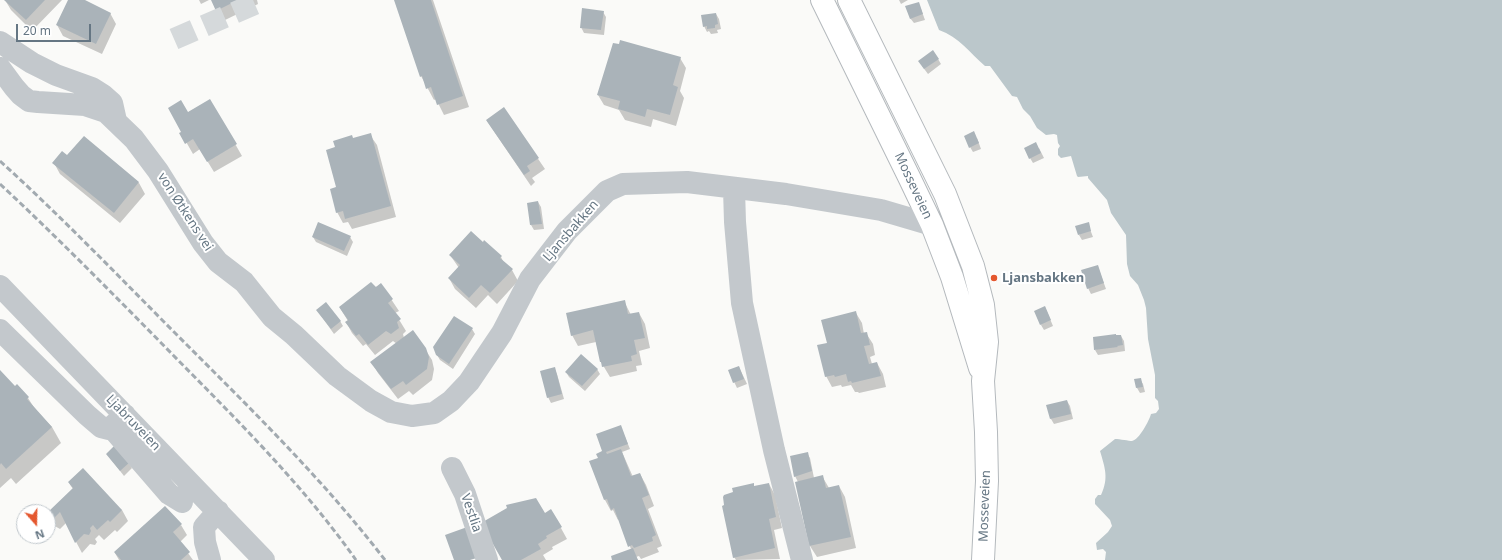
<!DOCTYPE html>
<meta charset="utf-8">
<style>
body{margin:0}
#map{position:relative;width:1502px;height:560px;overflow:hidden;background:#fafaf8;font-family:"Noto Sans",sans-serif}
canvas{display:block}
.north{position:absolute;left:16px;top:504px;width:40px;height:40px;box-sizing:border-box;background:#fff;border:1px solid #c1c8cd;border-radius:50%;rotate:160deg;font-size:11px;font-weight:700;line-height:16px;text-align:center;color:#657683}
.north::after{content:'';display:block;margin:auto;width:14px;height:18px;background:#e4572e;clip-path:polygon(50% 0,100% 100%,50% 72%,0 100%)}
.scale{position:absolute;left:16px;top:24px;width:75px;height:18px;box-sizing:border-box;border:2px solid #657683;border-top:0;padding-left:5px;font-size:12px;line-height:14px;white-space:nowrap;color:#657683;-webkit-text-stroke:3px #fff;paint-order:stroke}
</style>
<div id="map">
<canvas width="1502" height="560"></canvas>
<div class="north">N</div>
<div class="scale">20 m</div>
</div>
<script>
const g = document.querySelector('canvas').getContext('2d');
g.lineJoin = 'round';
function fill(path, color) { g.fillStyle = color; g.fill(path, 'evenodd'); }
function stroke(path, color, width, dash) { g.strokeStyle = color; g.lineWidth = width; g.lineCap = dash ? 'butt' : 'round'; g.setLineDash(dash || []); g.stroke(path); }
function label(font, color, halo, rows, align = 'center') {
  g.font = font + ' "Noto Sans",sans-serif'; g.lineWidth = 4; g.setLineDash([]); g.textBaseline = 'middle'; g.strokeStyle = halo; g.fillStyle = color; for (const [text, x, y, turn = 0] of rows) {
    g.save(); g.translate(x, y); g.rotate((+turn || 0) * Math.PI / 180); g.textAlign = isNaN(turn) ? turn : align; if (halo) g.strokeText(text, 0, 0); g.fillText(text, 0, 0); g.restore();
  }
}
fill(new Path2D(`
 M927 0H1502V560H1105L1106 552 1103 549 1097 550 1096 543 1108 532 1112 526 1110 520 1095 504V499L1098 495H1101C1109 478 1105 468 1100 451L1115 439C1120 439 1129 441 1132 441 1139 440 1149 421 1151 414L1156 413 1159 409 1158 401 1155 398V375L1148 339 1146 308 1144 300 1138 285 1130 276 1127 264 1126 235 1111 213 1107 200 1088 178V176L1078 177 1077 176 1071 156 1061 158 1058 155V149L1060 146 1058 143 1057 135 1054 134 1046 135 1037 128 1030 116 1023 109 1017 97 1012 96 990 66H985C970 53 959 37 939 30Z`), '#bbc7cb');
fill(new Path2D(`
 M5 0H62L32 31 11 10Z
 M69 0H82L110 13 116 24 102 54 63 36 57 25Z
 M199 0H209L201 4Z
 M213 0H257L258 4 223 21Z
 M395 0H433L469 107 444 115 436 99 434 100 421 76Z
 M899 0H908L901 4Z
 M921 9 925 20 914 23 910 18Z
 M603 12 606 17 604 35 584 33 581 27Z
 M716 14 719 19 721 29 717 30 718 33 711 34 709 31 707 32 704 26Z
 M680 58 686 68 680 91 684 98 676 126 653 119 651 127 625 120 619 110 604 105 598 95Z
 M938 59 941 64 928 74 922 66Z
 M210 100 242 156 214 172 200 149 193 154 181 133 187 113Z
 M504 109 545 169 532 178 535 182 531 186 487 121Z
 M370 135 377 145 396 217 352 229 348 222 343 223 337 212 338 188 353 139Z
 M84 137 139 183 145 194 120 223 60 174 54 163 67 157Z
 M977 138 981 149 973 152 970 147Z
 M1039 148 1044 158 1033 163 1030 158Z
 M538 202 541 207 544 229 534 230 531 225Z
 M1088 224 1093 237 1082 240 1079 235Z
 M313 237H350L353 242 347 256 316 242Z
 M484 242 501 257 504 263 512 270 518 281 497 304 488 295 476 308 455 289 449 278 459 268 450 255 483 243Z
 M1098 267 1106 289 1091 294 1088 288Z
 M381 284 399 311 395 313 406 331 403 334 404 338 425 349 432 360 434 369 432 380 413 395 409 391 398 399 378 373 372 363 397 344 393 341 375 355 366 344 363 346 352 333 346 322 348 321 340 308Z
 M624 301 631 315 639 313 645 324 650 348 639 351 642 365 636 366 637 371 610 377 601 362 596 342 578 346 572 335Z
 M1045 307 1053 326 1044 330 1041 325Z
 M317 310 340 321 343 326 334 334Z
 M856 313 862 323 864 334 866 333 873 344 875 355 870 357 872 364 877 363 883 374 886 387 859 393 858 392H855L851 385 842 387 841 385 832 387 826 376 828 343Z
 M472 329 475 334 453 369 440 360 437 355Z
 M1121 336 1124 341 1125 351 1098 355 1095 350Z
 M739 367 747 384 737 388 729 371Z
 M554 368 557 374 564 399 551 403 548 397Z
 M597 369 600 374 585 391 569 377 566 372Z
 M0 372 15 388 17 385 28 398 35 409 52 427 61 443 16 484 11 478 0 488Z
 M1140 379 1143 384 1145 392 1140 393 1137 388Z
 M1067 401 1070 406 1073 419 1054 424 1051 419 1048 406Z
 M623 432 630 449 622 452 633 477 640 474 646 485 654 506 648 509 662 546 657 548 659 552 641 559 639 556 636 557 638 560H613L631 549 619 519 618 520 613 510 611 511 605 500 591 462 599 458 603 452Z
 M807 453 810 458 814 478 822 476 829 488 839 486 845 497 856 548 817 557 810 546 796 482H798L795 476Z
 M107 454 129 463 132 468 124 476Z
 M69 483 122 510 128 521 117 532 115 530 104 540 99 535 95 539 97 542 95 545 90 544 82 553 66 523 60 529 53 525 48 516V513L73 489Z
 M753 484 754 487 769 484 775 495 782 528 774 530 780 559 736 560 734 557Z
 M551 510 567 539 552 547 553 549 543 555 546 560H504L544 515Z
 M181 525 187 535 180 542 193 560H119L115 553Z`), '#0003');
fill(new Path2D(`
 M4 0H45L26 20Z
 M68 0H85L111 13 96 44 56 25Z
 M211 0H238L216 11Z
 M394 0H431L463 96 437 105 431 87 426 89 422 76 420 77Z
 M919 2 923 14 910 19 905 6Z
 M582 8 604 11 601 30 580 28Z
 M716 13 718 24 715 25V28L707 29V26L703 27 701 15Z
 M620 40 681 57 673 85 678 87 670 115 647 109 645 117 618 109 620 101 597 95 613 43 619 44Z
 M933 50 939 59 924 69 918 61Z
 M210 99 237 144 207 162 193 139 185 144 179 133 181 132 168 108 181 100 188 112Z
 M504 107 539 158 527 166 530 171 524 175 486 120Z
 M974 131 979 143 969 148 964 136Z
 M371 133 391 206 345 219 343 211 336 213 330 189 336 187 326 150 335 147 333 141 352 135 353 138Z
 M84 136 139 182 114 213 52 163 62 151 67 155Z
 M1036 142 1041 153 1029 159 1024 148Z
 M538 201 542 224 530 225 527 203Z
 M318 222 351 236 344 251 312 237Z
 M1089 222 1091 231 1078 235 1075 226Z
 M471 231 483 242 484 240 502 256 500 258 513 269 490 293 481 285 469 298 448 278 460 265 449 255Z
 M1098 265 1104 283 1087 289 1081 270Z
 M371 282 376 287 381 283 393 299 388 303 401 319 397 322 399 328 391 334 386 331 368 345 359 334 356 336 345 322 348 320 339 307Z
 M625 300 628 314 639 312 645 338 634 340 637 354 631 356 632 361 602 367 601 362H600L593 330 571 336 566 313Z
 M326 302 341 321 331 329 316 310Z
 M1045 306 1051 320 1040 325 1034 311Z
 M856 311 861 333 867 332 870 345 864 346 869 364 877 362 881 376 852 383 851 381 848 382 846 374 835 377 834 375 825 377 817 345 827 343 821 320Z
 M454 316 473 328 449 364 436 355 433 347Z
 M413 330 426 348 429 357 427 369 406 385 403 381 391 389 370 362Z
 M1116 334V335H1121L1123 345 1117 346 1118 347 1094 350 1093 337Z
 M581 354 598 369 582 386 565 372Z
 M739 366 744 379 733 383 728 370Z
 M555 367 562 394 547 398 540 371Z
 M0 370 15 386 17 384 29 397 27 399 52 427 6 469 1 463 0 465Z
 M1141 378 1143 387 1136 388 1134 379Z
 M1067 400 1071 414 1050 419 1046 405Z
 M621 425 628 444 606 452 607 454 621 449 631 476 640 473 649 495 642 498 656 535 652 537 653 541 634 548 632 545 628 547 614 508 611 510 607 499 604 500 589 461 598 458 596 454 602 451 596 434Z
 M115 445 130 462 120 471 106 454Z
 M808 452 812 471 794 477 790 456Z
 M83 468 122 510 110 522 108 520 97 530 93 525 90 528 91 531 89 535 84 534 75 543 60 512 53 519 48 516V512L73 488 68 482Z
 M823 475 826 488 839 485 851 537 809 546 795 482Z
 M754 483V486L769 483 776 517 769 519 775 548 733 558 722 506 724 505 723 497 724 495 733 492 732 488Z
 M536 498 545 513 551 509 562 527 546 536 547 538 538 544 541 549 521 560H502L481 523 507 508 506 505Z
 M165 506 182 524 173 532 190 552 181 560H121L114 552Z
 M470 526 480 557 470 560H454L445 535Z
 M633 548 638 560H612L611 556Z`), '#aab3b9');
stroke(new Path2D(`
 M174 39 264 0`), '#d5d9db', 22, [22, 11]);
const highway = new Path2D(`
 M822 0 909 177 932 225 952 277 980 368
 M849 0 945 194 973 266 983 305 987 342 983 381 986 432 987 481 983 560`);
stroke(highway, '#b4b9bd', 24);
stroke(new Path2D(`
 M0 42 32 63 56 75 92 88 103 95 112 103 116 121
 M0 68 14 87 21 95 29 101 38 102 85 105 106 112 134 139 158 171 203 243 218 262 244 282 272 317 294 335 337 376 371 401 391 412 412 416 434 413 451 401 469 382 502 333 530 279 567 231 607 191 623 184 687 182 786 194 881 210 932 225
 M734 189 735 222 742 303 774 450 802 560
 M0 286 264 560
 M0 330 87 415 101 427 109 429 125 415
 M112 428 169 494 182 502
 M452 468 465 494 487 560
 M210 560 205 542 204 527 218 511`), '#c3c8cc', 22);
stroke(highway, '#fff', 22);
stroke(new Path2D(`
 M0 161C65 220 125 283 187 345 256 414 325 482 385 560
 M0 184C59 239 116 297 173 355 237 420 303 485 356 560`), '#a2aab0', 3, [6, 3]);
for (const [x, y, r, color] of [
 [994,278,4,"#e4572e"]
]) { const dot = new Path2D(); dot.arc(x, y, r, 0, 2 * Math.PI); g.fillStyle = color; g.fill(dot); stroke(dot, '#fff', 1.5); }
label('13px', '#657683', '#fff', [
 ["Mosseveien",913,186,65],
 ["von Øtkens vei",185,212,57],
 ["Ljansbakken",571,231,-49],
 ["Ljabruveien",133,423,46],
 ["Mosseveien",985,506,-88],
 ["Vestlia",471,513,71]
]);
label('bold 13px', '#657683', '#fff', [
 ["Ljansbakken",1002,278]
], 'left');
</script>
